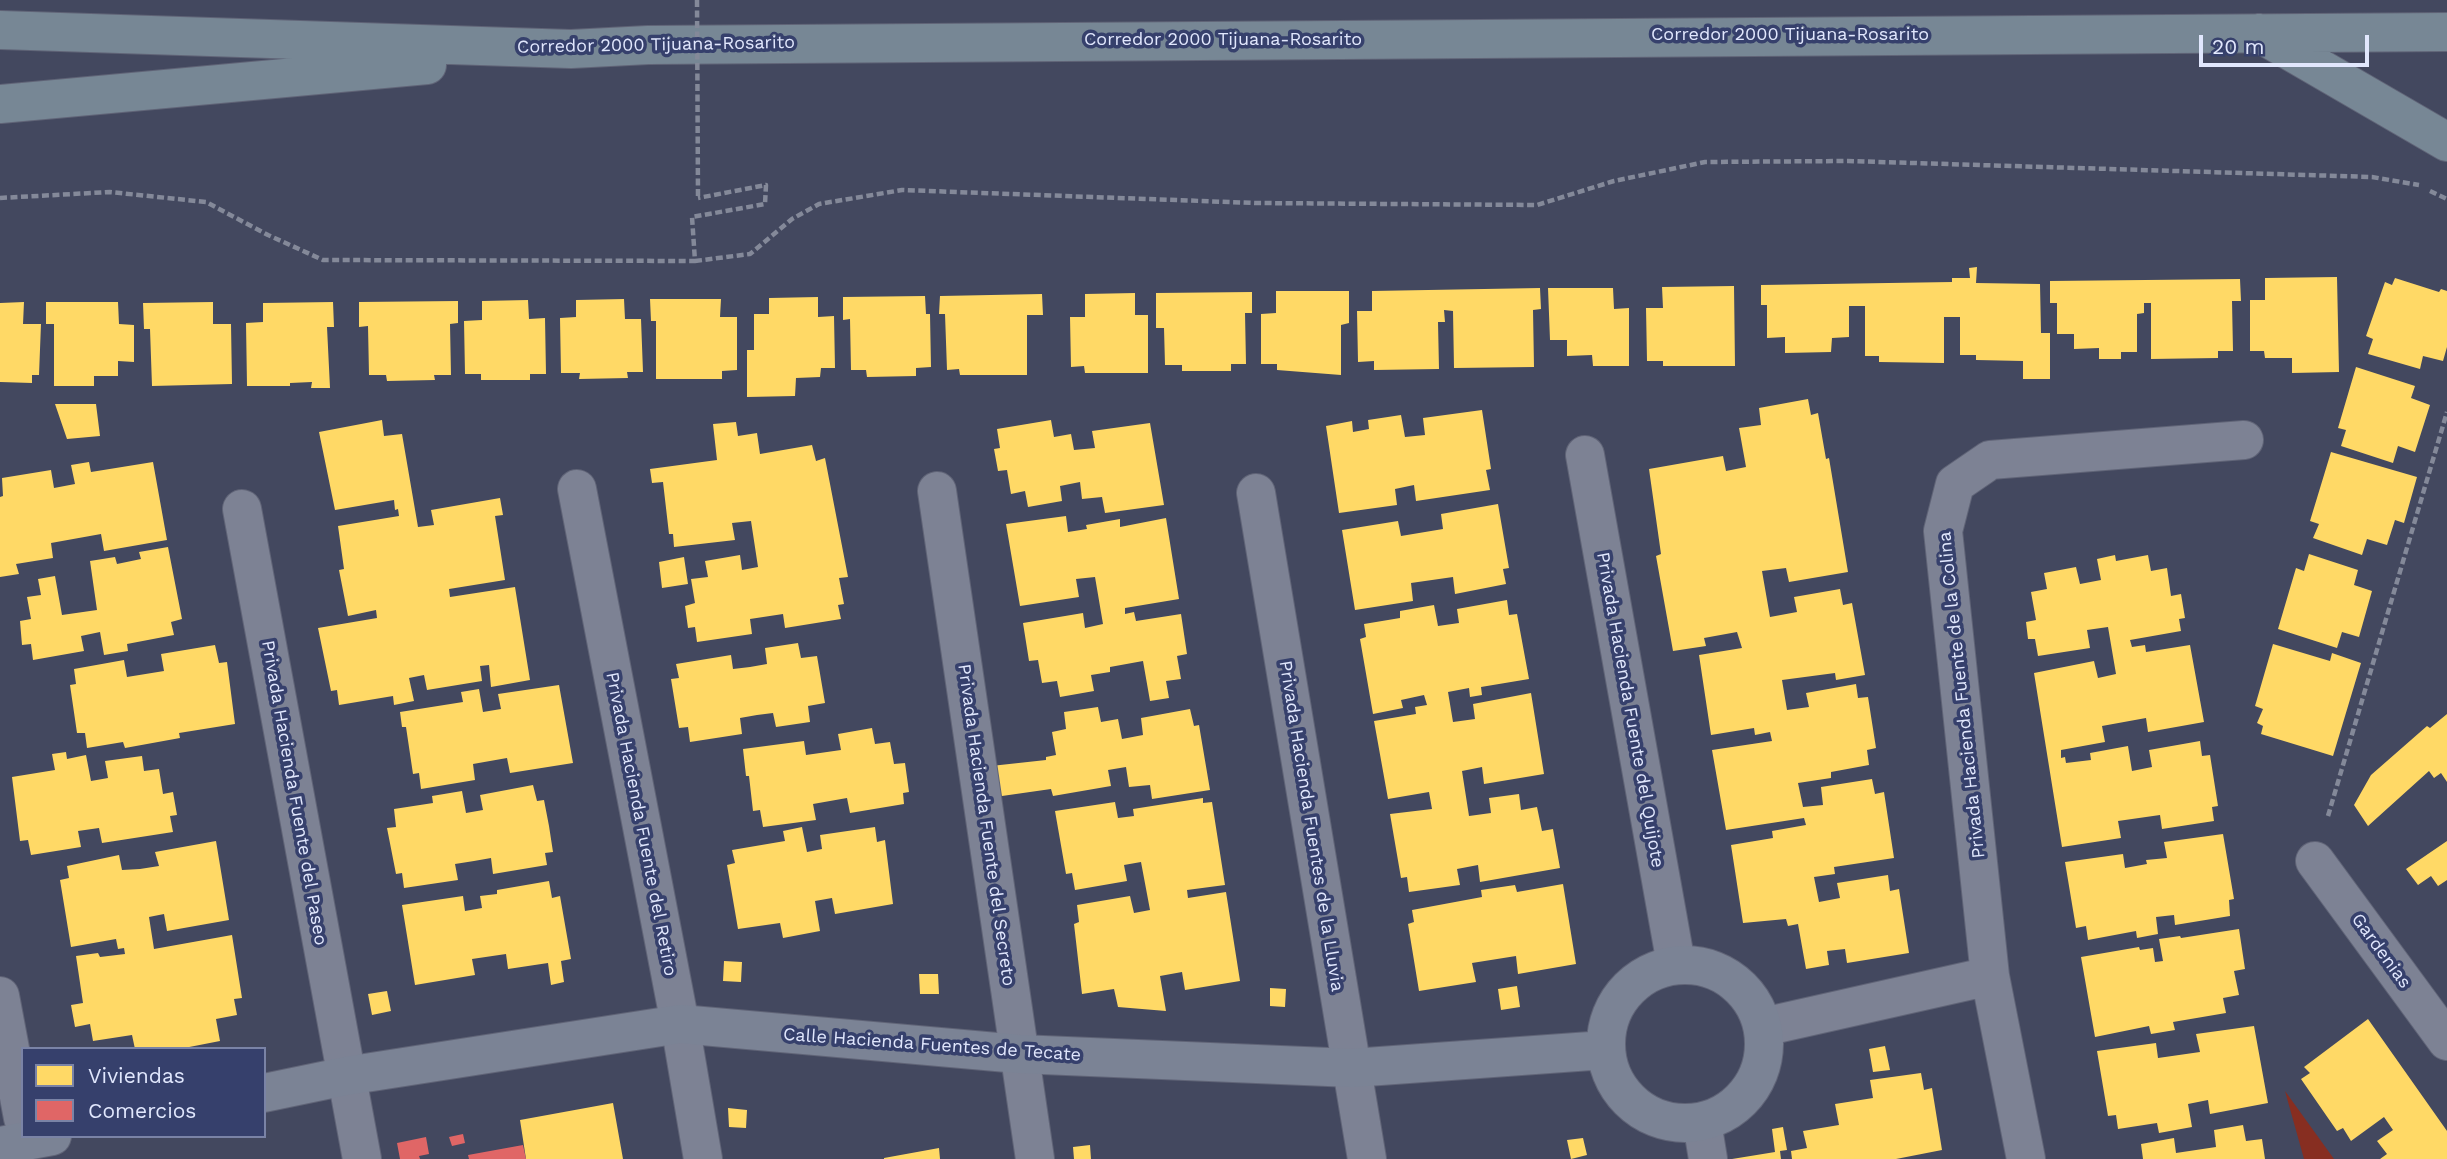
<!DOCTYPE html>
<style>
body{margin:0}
#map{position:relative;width:2447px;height:1159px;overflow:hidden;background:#43485f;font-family:"Work Sans",sans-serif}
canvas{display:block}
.legend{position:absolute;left:21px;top:1047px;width:245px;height:91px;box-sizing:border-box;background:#36406c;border:2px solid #7a83a6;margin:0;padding:9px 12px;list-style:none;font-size:21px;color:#e1e7fd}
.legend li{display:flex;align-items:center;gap:14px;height:35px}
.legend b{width:35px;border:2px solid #7a83a6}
.scale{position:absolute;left:2199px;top:35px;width:170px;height:32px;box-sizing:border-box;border:4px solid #e1e7fd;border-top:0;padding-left:9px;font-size:21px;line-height:24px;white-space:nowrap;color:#e1e7fd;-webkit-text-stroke:5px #36406c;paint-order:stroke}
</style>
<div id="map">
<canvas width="2447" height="1159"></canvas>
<ul class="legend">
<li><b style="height:19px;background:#ffd966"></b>Viviendas</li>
<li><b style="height:19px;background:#e06666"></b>Comercios</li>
</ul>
<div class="scale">20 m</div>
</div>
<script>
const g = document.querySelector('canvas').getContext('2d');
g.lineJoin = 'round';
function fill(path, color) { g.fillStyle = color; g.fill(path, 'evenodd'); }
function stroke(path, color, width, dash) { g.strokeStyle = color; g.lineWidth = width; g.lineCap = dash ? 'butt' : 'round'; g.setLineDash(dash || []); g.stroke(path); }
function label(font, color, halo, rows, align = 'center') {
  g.font = font + ' "Work Sans",sans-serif'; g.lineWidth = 7; g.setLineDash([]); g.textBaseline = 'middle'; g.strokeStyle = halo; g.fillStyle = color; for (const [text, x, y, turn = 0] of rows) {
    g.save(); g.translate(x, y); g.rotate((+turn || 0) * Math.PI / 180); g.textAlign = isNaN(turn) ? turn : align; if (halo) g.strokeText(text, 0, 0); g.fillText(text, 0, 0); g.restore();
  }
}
fill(new Path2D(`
 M2285 1091 2334 1159H2335H2304Z`), '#872e21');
fill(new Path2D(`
 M1977 267 1976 283 2040 284 2041 333H2050V379H2023V361L1976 360V355H1960V317H1944V363L1879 362V356H1865V306H1849V337L1832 338 1831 352 1785 353V337L1767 338V305H1761V285L1952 282V278H1970L1969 268Z
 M2337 277 2339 372 2292 373V358H2265L2264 351H2250V300H2265V278Z
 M2395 278 2439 292 2441 289 2447 291V347L2443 361 2423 356 2420 369 2368 354 2373 339 2366 336 2385 282 2392 285Z
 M2240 279 2241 301H2232L2233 351H2218V358L2151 359V303H2144V313L2137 314V352H2121V359H2099V348L2074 349V334H2057V303H2050V281Z
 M1734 286 1735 366H1663V361H1647L1646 308H1663L1662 287Z
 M1540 288 1541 309 1533 310 1534 367 1454 368 1453 311 1444 310 1445 322H1438L1439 369 1374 370V361L1358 362 1357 311H1372V291Z
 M1548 288H1613L1614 309 1629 308V366H1593L1592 355 1567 356V340H1550Z
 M1276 291H1349V323L1341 325V375L1277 370V364H1261V314L1276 313Z
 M1252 292V313H1245L1246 364H1231V371H1182V365H1165L1164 328H1156V293Z
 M1135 293V315H1148V373H1085L1084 366 1071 367 1070 317H1085V294Z
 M1042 294 1043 315H1027V375H960L959 369 947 370 945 314H939L940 296Z
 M925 296 926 314H930L931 367 916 368V376L867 377 866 370H851L850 319 843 320V297Z
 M818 297V317L834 316 835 368H821L820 377 796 378 795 396 747 397V350H754V314H769V298Z
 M624 299 625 319H641L643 372H627L628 378 579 379 580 373H561L560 318 576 317V300Z
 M650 299H721L720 317H737V370L722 371V379H656V321H651Z
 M528 300 529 319 545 318 546 374H530V380H481V374H465L464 321 482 320V301Z
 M458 301V323L450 324 451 375H434L435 380 387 381 386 375H369L368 326 359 327V302Z
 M24 302 23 324H41L39 375H32V383L0 382V303Z
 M46 302H118L119 324 134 325V362L118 361V376H94V386H54V324H46Z
 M213 302V324H231L232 384 152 386 150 329H144L143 303Z
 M333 302 334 327H327L330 388H311L312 382 290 383V386H247L246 323 263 322V303Z
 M2356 367 2415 386 2411 398 2430 405 2415 452 2398 446 2393 463 2341 446 2346 430 2338 428Z
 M1808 399 1811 415 1818 413 1826 459 1829 458 1848 572 1789 582 1786 568 1762 571 1770 617 1797 612 1794 597 1840 589 1843 605 1852 603 1865 675 1836 680 1835 673 1782 680 1787 710 1809 707 1806 693 1856 684 1858 698 1868 697 1876 748 1867 750 1869 765 1831 772V778L1798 783 1803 807 1823 805 1821 787 1872 779 1875 794 1884 792 1894 858 1834 867 1835 874 1814 877 1819 902 1840 898 1837 883 1888 875 1890 891 1899 889 1909 953 1847 963 1845 949 1827 951 1829 965 1806 969 1798 924 1788 926 1786 919 1743 923 1731 845 1773 838 1772 831 1806 825 1804 818 1726 830 1712 750 1772 741 1770 732 1755 735 1754 728 1711 735 1699 655 1742 648 1737 632 1704 638 1706 646 1673 651 1656 556 1661 554 1649 469 1723 456 1726 471 1746 467 1739 428 1761 425 1759 408Z
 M55 404H96L100 436 67 439Z
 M1482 410 1491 469 1486 470 1490 490 1416 501 1414 485 1395 489 1397 505 1339 513 1326 426 1352 421 1353 432 1369 429 1368 420 1401 415 1405 437 1425 435 1423 418Z
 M382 420 384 436 402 434 418 527 434 525 431 510 500 498 503 515 495 516 505 580 449 589 450 597 515 587 530 680 491 687 489 665 480 666 482 681 427 690 424 675 409 678 414 701 394 705 393 696 339 705 337 690 331 691 318 628 377 618 376 610 348 616 339 570 344 569 338 526 399 516 398 509 395 510 394 500 335 510 319 432Z
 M1051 420 1054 437 1071 434 1074 450 1095 448 1092 431 1150 423 1164 505 1105 513 1102 497 1082 499 1080 482 1060 486 1062 501 1028 507 1025 491 1011 494 1007 470 998 471 994 449 1000 448 997 429Z
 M736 422 738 436 757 433 760 454 812 445 816 461 825 458 848 577 839 578 844 604 838 605 841 619 785 628 783 614 750 619 752 634 697 642 695 627 688 628 685 606 695 603 691 579 708 577 705 561 740 555 742 570 758 567 751 521 732 523 735 540 674 547 673 534H669L663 482 652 483 650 469 717 460 713 424Z
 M2331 452 2417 477 2404 523 2395 520 2387 545 2367 539 2362 555 2313 538 2319 524 2310 521Z
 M89 462 91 472 153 462 167 540 104 551 101 534 51 543 53 558 16 564 19 574 0 577V497L3 496 2 478 51 470 54 488 75 484 71 465Z
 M1498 504 1509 568 1503 569 1506 584 1455 594 1453 577 1411 583 1413 601 1355 610 1342 530 1398 521 1401 536 1443 529 1441 514Z
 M1066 516 1068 532 1087 529 1086 525 1120 519V527L1166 518 1179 599 1125 608V614L1134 612 1136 621 1181 614 1187 654 1177 656 1181 679 1166 681 1169 698 1150 701 1143 661 1110 667V672L1091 675 1094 691 1060 697 1057 681 1042 683 1038 660 1029 661 1023 623 1083 613 1085 628 1103 624 1095 577 1076 579 1079 597 1020 606 1006 524Z
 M168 547 182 619 171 622 174 635 127 644 128 651 104 655 100 632 81 636 84 651 33 660 31 644 22 645 20 621 31 619 27 597 41 595 38 579 55 576 62 615 97 610 90 561 115 557 117 564 141 559 139 552Z
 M2309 554 2358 570 2354 585 2372 591 2359 637 2342 632 2337 648 2278 629 2296 568 2304 571Z
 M2115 555 2116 561 2148 555 2151 571 2167 568 2171 596 2181 594 2185 618 2179 619 2181 631 2130 640 2132 647 2145 645 2146 652 2190 645 2204 722 2148 732 2146 718 2102 726 2105 742 2061 750V758L2065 757 2066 763 2091 760 2090 753 2128 746 2132 771 2152 767 2149 750 2200 741 2202 756 2210 755 2218 806 2212 807 2214 821 2162 829 2160 815 2118 821 2121 838 2062 847 2034 673 2094 661 2098 678 2116 674 2108 627 2087 630 2090 648 2038 656 2035 639H2028L2026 622 2036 620 2031 592 2047 589 2044 573 2076 567 2080 584 2101 580 2097 559Z
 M684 557 688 584 662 588 659 562Z
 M1507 600 1509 615 1517 614 1529 679 1481 687 1482 695 1470 697 1469 688 1448 692 1453 722 1475 719 1473 704 1531 693 1544 774 1484 784 1482 767 1462 771 1469 816 1491 813 1489 798 1519 794 1521 810 1537 807 1542 831 1553 829 1560 868 1480 882 1478 865 1457 869 1460 885 1409 892 1407 877 1401 878 1390 814 1432 809 1429 792 1388 799 1374 721 1416 714 1415 707 1427 705 1424 695 1401 700 1403 708 1373 714 1360 639 1366 637 1364 624 1400 618V611L1434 605 1438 626 1459 623 1457 609Z
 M798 643 801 658 817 656 825 703 808 706 810 722 776 727 773 713 757 715 740 718 742 734 690 742 688 727 679 728 671 679 679 678 676 664 731 655 733 669 750 667 767 664 765 648Z
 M2273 644 2330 661 2332 653 2361 663 2333 756 2261 734 2263 726 2257 723 2263 709 2255 706Z
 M215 645 219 663 227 662 235 724 179 733 180 738 125 748 123 742 87 748 85 733H77L70 685 76 684 74 669 124 660 127 677 164 671 161 654Z
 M559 685 573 763 510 773 507 758 473 764 475 780 421 789 419 773 413 774 406 727H402L400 712 463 702 461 692 479 689 483 712 501 709 498 694Z
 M1098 707 1101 722 1118 719 1122 739 1143 735 1141 718 1190 709 1194 726 1199 725 1210 790 1152 799 1150 785 1129 787 1126 767 1108 770 1111 786 1053 796 1051 789 995 797 991 766 1046 760V757L1056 755 1052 732 1066 729 1064 712Z
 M2447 714V782L2441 773 2434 778 2429 771 2368 826 2354 805 2371 775 2427 726 2430 728Z
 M872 728 875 744 890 742 894 764 905 763 909 792 903 793 904 804 850 813 847 798 813 804 816 820 763 827 760 810 753 811 749 776H746L743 749 804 741 806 755 841 750 838 734Z
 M66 752 67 759 86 755 91 781 108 778 105 761 142 756 144 771 159 769 163 794 173 792 177 815 170 816 173 832 102 843 99 828 78 831 81 847 31 855 28 840 20 841 12 777 55 770 52 754Z
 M533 785 537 801 544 800 549 826 553 852 545 853 547 865 493 874 491 858 474 861 455 864 458 880 404 888 402 873 396 874 387 828 396 827 394 809 433 803 432 796 462 791 466 813 483 810 480 795Z
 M1203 798V803L1212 802 1225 885 1187 890 1188 898 1226 892 1240 981 1185 990 1182 972 1160 976 1166 1011 1118 1007 1114 989 1082 994 1074 924 1079 922 1077 905 1130 896 1134 913 1150 910 1141 862 1124 865 1127 881 1075 890 1072 873 1066 874 1055 811 1115 802 1118 818 1134 816 1133 809Z
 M802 827 807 852 822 849 820 835 875 827 877 842 885 840 893 904 835 914 832 898 815 901 820 931 783 938 780 923 738 929 727 865 735 863 732 850 785 841 783 831Z
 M2223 834 2234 899 2229 900 2230 916 2175 925 2174 915 2156 917 2158 934 2137 938 2136 931 2088 940 2086 926 2076 928 2065 862 2123 854 2125 868 2147 864 2146 860 2167 858 2164 842Z
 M216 841 229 920 167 931 164 914 149 917 154 949 232 935 242 998 234 999 237 1015 216 1019 220 1041 179 1049H135L132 1035 93 1041 90 1024 75 1027 71 1005 83 1003 76 956 98 953 100 957 125 954 124 948 118 949 116 939 71 947 60 880 69 878 67 866 119 855 122 870 140 869 159 866 155 852Z
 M2447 841V880L2438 886 2431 876 2418 885 2406 869Z
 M549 881 552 898 560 896 571 959 561 961 564 982 551 985 548 963 508 969 506 954 472 959 475 975 415 985 402 905 463 896 465 911 482 908 480 896 497 894V890Z
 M1563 884 1576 964 1518 974 1516 956 1472 963 1476 982 1419 991 1408 924 1414 922 1412 910 1482 897 1481 890 1515 885 1517 892Z
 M2239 929 2245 969 2234 971 2239 995 2223 998 2226 1013 2173 1022 2175 1030 2151 1034 2149 1026 2095 1037 2081 957 2139 947 2140 950 2153 948 2155 962 2163 961 2159 939 2180 936 2181 938Z
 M724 961 742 962 741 982 723 981Z
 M919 974H938L939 994H920Z
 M1517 986 1520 1007 1501 1010 1498 989Z
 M1270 988 1286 989 1285 1007 1270 1006Z
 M387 991 391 1011 372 1015 368 994Z
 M2368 1019 2447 1131V1159H2380L2387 1154 2377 1141 2393 1130 2384 1117 2351 1141 2343 1128 2337 1131 2301 1079 2310 1073 2304 1067Z
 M2254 1026 2268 1103 2210 1114 2208 1100 2188 1104 2192 1127 2159 1133 2157 1123 2118 1129 2116 1115 2108 1116 2097 1051 2156 1043 2158 1058 2200 1052 2196 1034Z
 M1885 1046 1890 1070 1873 1072 1869 1049Z
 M1921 1073 1924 1090 1932 1088 1942 1150 1896 1159H1792L1791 1151 1807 1148 1803 1131 1839 1125 1835 1104 1873 1098 1870 1080Z
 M613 1103 623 1159H526L520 1120Z
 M728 1108 747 1110 746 1128 729 1127Z
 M2243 1125 2246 1141 2262 1139 2265 1159H2143L2141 1144 2174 1138 2176 1153 2216 1147 2214 1130Z
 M1783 1127 1787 1150 1780 1151 1781 1159H1732L1775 1152 1772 1129Z
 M1583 1138 1587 1155 1571 1159 1567 1140Z
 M1090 1145 1091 1159H1074L1073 1147Z
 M939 1148 940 1159H884V1158Z`), '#ffd966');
fill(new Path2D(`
 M463 1134 465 1143 452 1146 449 1137Z
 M426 1137 429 1154 419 1156 420 1159H400L397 1143Z
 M523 1145 526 1159H469L468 1155Z`), '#e06666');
const street = new Path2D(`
 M1585 455 1676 964
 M577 489 680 1024 703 1159
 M937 491 1035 1159
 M1256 493 1367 1159
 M242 509 362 1159
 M2315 861 2447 1041
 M0 996 23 1118
 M1763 1027 1990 976
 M1702 1122 1708 1159
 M2026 1159 1990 976 1943 531 1955 484 1990 460 2244 440`);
const secondary = new Path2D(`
 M1606 1044a79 79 0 1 1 158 0a79 79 0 1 1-158 0Z
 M264 1093 346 1076 680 1024 1019 1054 1352 1068 1605 1050
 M0 1146 52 1136`);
const highway = new Path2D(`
 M0 30 571 49 648 45 2447 32
 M2259 33 2447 142
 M0 104 427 65`);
stroke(street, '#606477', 40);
stroke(secondary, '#606477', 40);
stroke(highway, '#606477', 40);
stroke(new Path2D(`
 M2430 191 2447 199
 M0 198 110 192 206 202 268 235 323 260 695 261 692 217 765 204 766 185 698 198
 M695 261 750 254 792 219 819 204 902 190 1256 203 1537 205 1614 181 1705 162 1848 161 2372 177 2419 185
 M2328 816 2447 412`), '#848999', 4.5, [7, 3.5]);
stroke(street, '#7d8294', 38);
stroke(secondary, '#7b8395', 38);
stroke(highway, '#778795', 38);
stroke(new Path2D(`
 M697 0 698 198`), '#848999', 4.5, [7, 3.5]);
label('18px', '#e1e7fd', '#36406c', [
 ["Corredor 2000 Tijuana-Rosarito",1790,35],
 ["Corredor 2000 Tijuana-Rosarito",1223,40],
 ["Corredor 2000 Tijuana-Rosarito",656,45,-1],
 ["Privada Hacienda Fuente de la Colina",1962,695,-96],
 ["Privada Hacienda Fuente del Quijote",1630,710,80],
 ["Privada Hacienda Fuente del Paseo",294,793,80],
 ["Privada Hacienda Fuente del Retiro",641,824,79],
 ["Privada Hacienda Fuente del Secreto",986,825,82],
 ["Privada Hacienda Fuentes de la Lluvia",1311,826,81],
 ["Gardenias",2381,951,54],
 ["Calle Hacienda Fuentes de Tecate",932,1045,4]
]);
</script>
